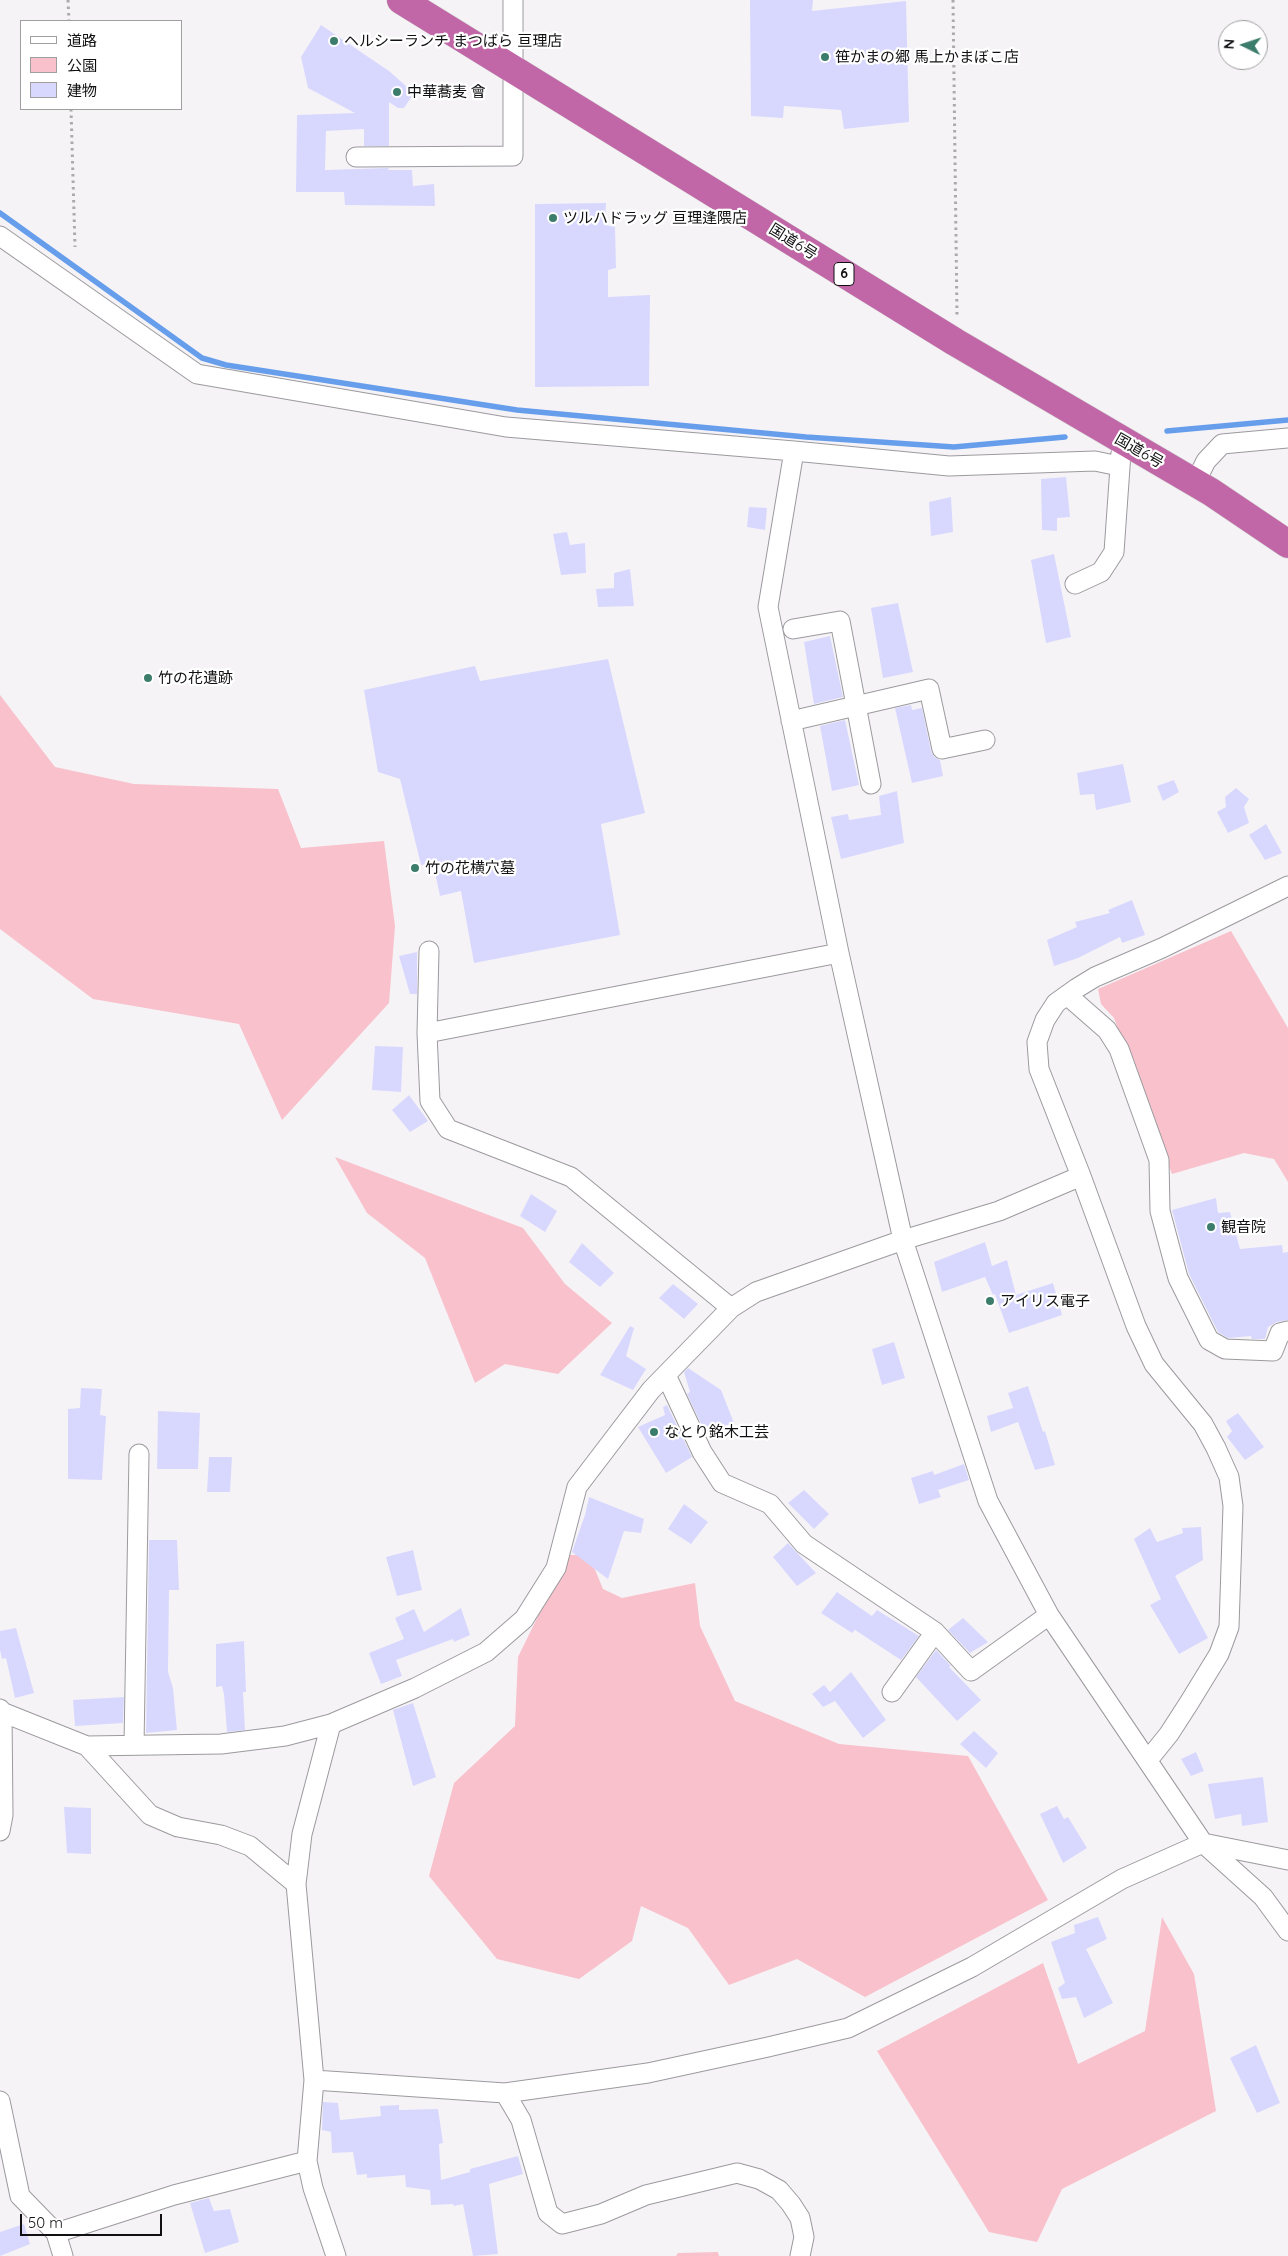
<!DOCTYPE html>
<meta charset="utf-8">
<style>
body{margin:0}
#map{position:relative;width:1288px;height:2256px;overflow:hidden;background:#f6f3f7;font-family:Quicksand,"Noto Sans JP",sans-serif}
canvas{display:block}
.legend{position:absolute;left:20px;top:20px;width:162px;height:90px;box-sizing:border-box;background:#fff;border:1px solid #9f9fa0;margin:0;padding:6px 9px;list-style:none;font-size:15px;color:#100f11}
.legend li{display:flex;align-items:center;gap:10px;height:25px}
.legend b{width:25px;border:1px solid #9f9fa0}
.north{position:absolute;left:1218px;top:20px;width:50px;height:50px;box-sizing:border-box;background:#fff;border:1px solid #9f9fa0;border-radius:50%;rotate:274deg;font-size:14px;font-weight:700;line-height:20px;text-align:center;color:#100f11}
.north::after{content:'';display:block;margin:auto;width:18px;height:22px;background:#3b7c6b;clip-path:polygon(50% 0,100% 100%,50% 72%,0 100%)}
.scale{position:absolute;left:20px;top:2214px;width:142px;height:22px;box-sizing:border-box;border:2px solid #100f11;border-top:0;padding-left:6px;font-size:15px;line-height:18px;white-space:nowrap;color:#100f11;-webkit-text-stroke:4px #fff;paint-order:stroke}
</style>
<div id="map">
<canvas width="1288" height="2256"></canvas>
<ul class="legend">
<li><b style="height:6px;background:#fff"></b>道路</li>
<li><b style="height:14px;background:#f8c1cb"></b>公園</li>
<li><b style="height:14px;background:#d8d8fe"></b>建物</li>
</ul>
<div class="north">N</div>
<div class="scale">50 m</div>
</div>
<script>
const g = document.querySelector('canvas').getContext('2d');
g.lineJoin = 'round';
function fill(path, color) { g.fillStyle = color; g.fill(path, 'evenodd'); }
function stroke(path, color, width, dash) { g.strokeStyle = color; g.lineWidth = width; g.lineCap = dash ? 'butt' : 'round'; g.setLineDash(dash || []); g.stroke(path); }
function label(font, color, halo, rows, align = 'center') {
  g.font = font + ' Quicksand,"Noto Sans JP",sans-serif'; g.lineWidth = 4.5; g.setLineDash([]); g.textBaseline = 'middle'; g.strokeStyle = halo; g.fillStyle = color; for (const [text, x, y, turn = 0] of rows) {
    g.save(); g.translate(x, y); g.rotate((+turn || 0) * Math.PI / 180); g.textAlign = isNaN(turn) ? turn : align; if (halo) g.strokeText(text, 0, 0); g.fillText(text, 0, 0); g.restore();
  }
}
fill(new Path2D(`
 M0 695 55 767 134 784 278 789 301 848 384 841 395 926 389 1003 282 1120 239 1024 93 999 0 929Z
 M1231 931 1288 1028V1182L1274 1159 1244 1153 1172 1174 1114 1018 1101 1004 1098 989Z
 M335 1157 523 1228 565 1284 612 1323 558 1374 505 1364 475 1383 425 1258 367 1213Z
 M568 1555H589L603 1589 622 1598 695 1583 700 1626 735 1701 839 1744 968 1756 1048 1900 865 1997 797 1959 729 1985 688 1928 641 1906 632 1941 579 1979 497 1959 429 1876 454 1783 515 1726 518 1657Z
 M1162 1917 1194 1974 1216 2111 1062 2189 1037 2242 989 2232 877 2051 1043 1963 1078 2064 1145 2031Z
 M718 2252 719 2256H676L678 2253Z`), '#f8c1cb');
stroke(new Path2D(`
 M0 213 202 358 226 365 517 410 806 437 954 447 1065 437
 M1167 431 1288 420`), '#679eec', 5.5);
fill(new Path2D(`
 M750 0H813L812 11 906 1 909 122 844 129 841 110 784 106 783 118 751 116Z
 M321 25 389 71 414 93 404 108H398L389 102V146H364V129L326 131 325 170 389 168 388 170H412L413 186 434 184 435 206 345 205 344 192H296L297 115 355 113 308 88 301 57Z
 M606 203 605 225 615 227 616 268 608 270V297L650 295 649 386 535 387V204Z
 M1066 477 1070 517 1057 518V531L1042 530 1041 479Z
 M951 497 953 532 931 536 929 502Z
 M749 507 767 508 765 530 747 527Z
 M567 532 570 545 585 543 586 573 561 575 553 534Z
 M1054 554 1071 637 1046 643 1031 560Z
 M630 569 634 606 598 607 596 589 614 588V573Z
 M898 603 913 672 883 678 871 608Z
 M830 636 843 697 814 704 804 642Z
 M608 659 645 813 601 824 620 935 474 963 461 891 440 896 433 863 421 865 400 779 378 772 364 690 475 666 480 681Z
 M911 705 912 710 922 708 931 751 934 757 940 760 943 776 912 783 895 708Z
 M845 720 859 785 832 791 820 726Z
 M1123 764 1131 802 1096 810 1094 794 1080 795 1077 773Z
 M1174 780 1179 792 1163 801 1157 786Z
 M1236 788 1249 799 1244 807 1249 823 1228 833 1217 812 1226 807 1225 797Z
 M897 791 904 843 841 859 831 817 848 814 849 820 881 815 879 796Z
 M1266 824 1282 853 1265 860 1249 835Z
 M1132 900 1145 935 1122 943 1120 937 1078 958 1054 966 1047 940 1077 927 1075 922 1110 913 1108 910Z
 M417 952V994H410L399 956Z
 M375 1046 403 1047 401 1092 372 1090Z
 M409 1095 428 1121 410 1132 392 1110Z
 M531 1194 557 1211 545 1232 520 1216Z
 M1216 1198 1218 1213 1230 1212 1240 1249 1282 1245 1283 1253 1288 1252V1320L1277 1322 1268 1327 1265 1339H1252L1251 1336 1228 1338 1218 1332 1189 1274 1172 1210Z
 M985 1242 992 1266 1007 1260 1016 1295 1053 1283 1062 1315 1009 1333 995 1294 993 1295 985 1277 942 1292 934 1262Z
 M582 1243 614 1273 600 1287 569 1262Z
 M673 1284 698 1304 684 1319 659 1298Z
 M630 1326 634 1328 626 1356 646 1369 633 1390 600 1375Z
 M894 1342 905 1378 882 1385 872 1349Z
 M688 1368 721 1390 734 1423 705 1432 687 1394 690 1392 684 1372Z
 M1028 1386 1043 1432 1045 1431 1055 1465 1035 1470 1018 1422 991 1432 987 1416 1013 1408 1008 1393Z
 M81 1388 102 1389 100 1415 106 1416 102 1480 68 1479V1409L80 1408Z
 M667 1405 692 1457 666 1473 638 1427 665 1415 663 1407Z
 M158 1411 200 1413 198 1469H157Z
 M1238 1413 1264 1447 1245 1460 1227 1437 1232 1431 1226 1421Z
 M209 1457H232L230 1492H207Z
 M964 1464 969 1480 938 1490 941 1497 919 1504 911 1478 933 1471 934 1475Z
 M804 1490 829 1514 814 1529 788 1503Z
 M589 1497 644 1519 641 1533 624 1531 608 1579 572 1552 585 1515Z
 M684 1504 708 1522 691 1544 668 1529Z
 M1201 1527 1203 1560 1175 1576 1208 1638 1179 1654 1150 1605 1161 1599 1134 1539 1150 1528 1157 1542 1183 1533 1182 1528Z
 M149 1540H177L179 1590H169L168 1672 173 1688 177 1730 146 1733Z
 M788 1543 816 1573 797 1586 773 1557Z
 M413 1550 422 1590 397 1596 386 1557Z
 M837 1592 872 1616 877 1610 919 1636 901 1660 855 1630 852 1633 821 1613Z
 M461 1608 470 1635 454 1642 453 1639 396 1660 402 1676 381 1684 369 1653 404 1639 395 1618 414 1609 424 1632Z
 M963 1618 988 1642 970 1653 948 1630Z
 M16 1628 34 1693 15 1698 6 1658 2 1659 0 1650V1631Z
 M244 1641 246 1692H243L245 1730 227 1732 224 1694 222 1686 216 1687V1644Z
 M936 1650 951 1666 949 1667 981 1700 957 1721 916 1677Z
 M851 1672 886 1720 863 1738 835 1701 823 1707 812 1694 824 1685 830 1692Z
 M124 1697 123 1723 75 1726 73 1700Z
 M413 1703 436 1777 413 1786 393 1710Z
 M974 1731 998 1753 986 1768 960 1744Z
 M1196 1752 1204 1771 1191 1776 1181 1759Z
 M1263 1777 1268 1822 1242 1826 1241 1814 1215 1819 1208 1784Z
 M1057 1806 1064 1819 1068 1817 1087 1848 1063 1863 1040 1814Z
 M64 1807 91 1808V1854L67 1853Z
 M1098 1917 1107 1939 1086 1949 1113 2003 1084 2018 1076 1997 1062 1999 1058 1988 1065 1983 1051 1942 1075 1933 1074 1925Z
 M1256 2045 1280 2103 1257 2113 1230 2058Z
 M323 2102 338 2103 340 2120 381 2116 380 2106 399 2105V2110L438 2109 443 2143 439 2144 441 2180 470 2172V2169L518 2156 523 2174 489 2184 498 2254 473 2256 463 2204 454 2206 453 2204 431 2205 430 2190 406 2187 405 2175 367 2178V2174L357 2175 353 2152 332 2153 331 2132 322 2130Z
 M209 2198 214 2211 230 2209 239 2242 205 2253 190 2203Z
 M24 2224 30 2244 0 2256V2232Z`), '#d8d8fe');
const minor = new Path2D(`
 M356 157 513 156V0
 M0 236 197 374 506 427 794 451 949 466 1095 461 1119 466
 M794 451 768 607 839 953 903 1240 988 1501 1049 1615 1203 1843 1263 1897 1288 1931
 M1195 483 1206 461 1222 444 1288 438
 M1075 584 1101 572 1114 552 1121 453
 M793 629 840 621 871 784
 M791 721 929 689 942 749 985 740
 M429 951 427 1033 430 1101 448 1129 571 1177 731 1308
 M1067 995 1107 1030 1119 1049 1159 1160 1160 1211 1178 1278 1209 1340 1225 1349 1273 1351 1280 1333 1288 1331
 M427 1033 839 953
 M666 1375 702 1452 722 1483 770 1504 804 1544 935 1632 971 1671 1049 1615
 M892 1692 935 1632
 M0 1709 2 1712 87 1746 221 1744 285 1736 331 1724 415 1688 486 1652 524 1619 556 1568 577 1487 651 1390 731 1308 756 1292 903 1240 999 1211 1081 1176
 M331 1724 302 1834 296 1884 314 2080 307 2161 313 2188 336 2256
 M134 1745 139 1454
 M87 1746 150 1815 178 1827 221 1835 250 1846 296 1884
 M1148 1760 1169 1734 1189 1703 1219 1654 1229 1627 1233 1506 1229 1477 1216 1448 1203 1424 1154 1364 1136 1326 1081 1176 1039 1069 1037 1042 1045 1020 1056 1003 1077 988 1095 977 1162 948 1288 886
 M0 1831 3 1815 2 1712
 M314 2080 505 2093 648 2073 768 2047 848 2028 972 1967 1122 1879 1203 1843 1288 1860
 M505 2093 521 2120 548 2213 562 2224 601 2214 646 2195 737 2173 759 2179 779 2190 791 2204 800 2218 804 2237 800 2256
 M0 2101 20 2196 56 2233 174 2195 307 2161
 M56 2233 63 2256`);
const highway = new Path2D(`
 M401 0 955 342 1211 492 1288 544`);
stroke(minor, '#9c9a9e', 21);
stroke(highway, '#cfcfcf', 29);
stroke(new Path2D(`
 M68 0 69 21
 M953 0 957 317
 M71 109 75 247`), '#aba9ac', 3, [2.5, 4]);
stroke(minor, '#fff', 19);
stroke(highway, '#c166a6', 28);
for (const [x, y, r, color] of [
 [334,41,5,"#3b7c6b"],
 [825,57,5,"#3b7c6b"],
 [397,92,5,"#3b7c6b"],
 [553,218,5,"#3b7c6b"],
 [148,678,5,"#3b7c6b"],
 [415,868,5,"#3b7c6b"],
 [1211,1227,5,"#3b7c6b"],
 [990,1301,5,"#3b7c6b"],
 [654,1432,5,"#3b7c6b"]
]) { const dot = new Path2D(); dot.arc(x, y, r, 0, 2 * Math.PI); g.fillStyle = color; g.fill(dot); stroke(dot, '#fff', 2); }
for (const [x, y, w] of [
 [844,274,20]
]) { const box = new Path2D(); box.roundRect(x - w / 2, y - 11.5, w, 23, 4); g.fillStyle = '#fff'; g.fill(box); stroke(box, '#100f11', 1); }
label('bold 14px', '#100f11', null, [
 ["6",844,274]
]);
label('15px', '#100f11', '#fff', [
 ["ヘルシーランチ まつばら 亘理店",344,41],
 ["笹かまの郷 馬上かまぼこ店",835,57],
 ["中華蕎麦 會",407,92],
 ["ツルハドラッグ 亘理逢隈店",563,218],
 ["竹の花遺跡",158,678],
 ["竹の花横穴墓",425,868],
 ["観音院",1221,1227],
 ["アイリス電子",1000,1301],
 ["なとり銘木工芸",664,1432]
], 'left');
label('15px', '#100f11', '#fff', [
 ["国道6号",793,242,32],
 ["国道6号",1139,451,30]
]);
</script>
